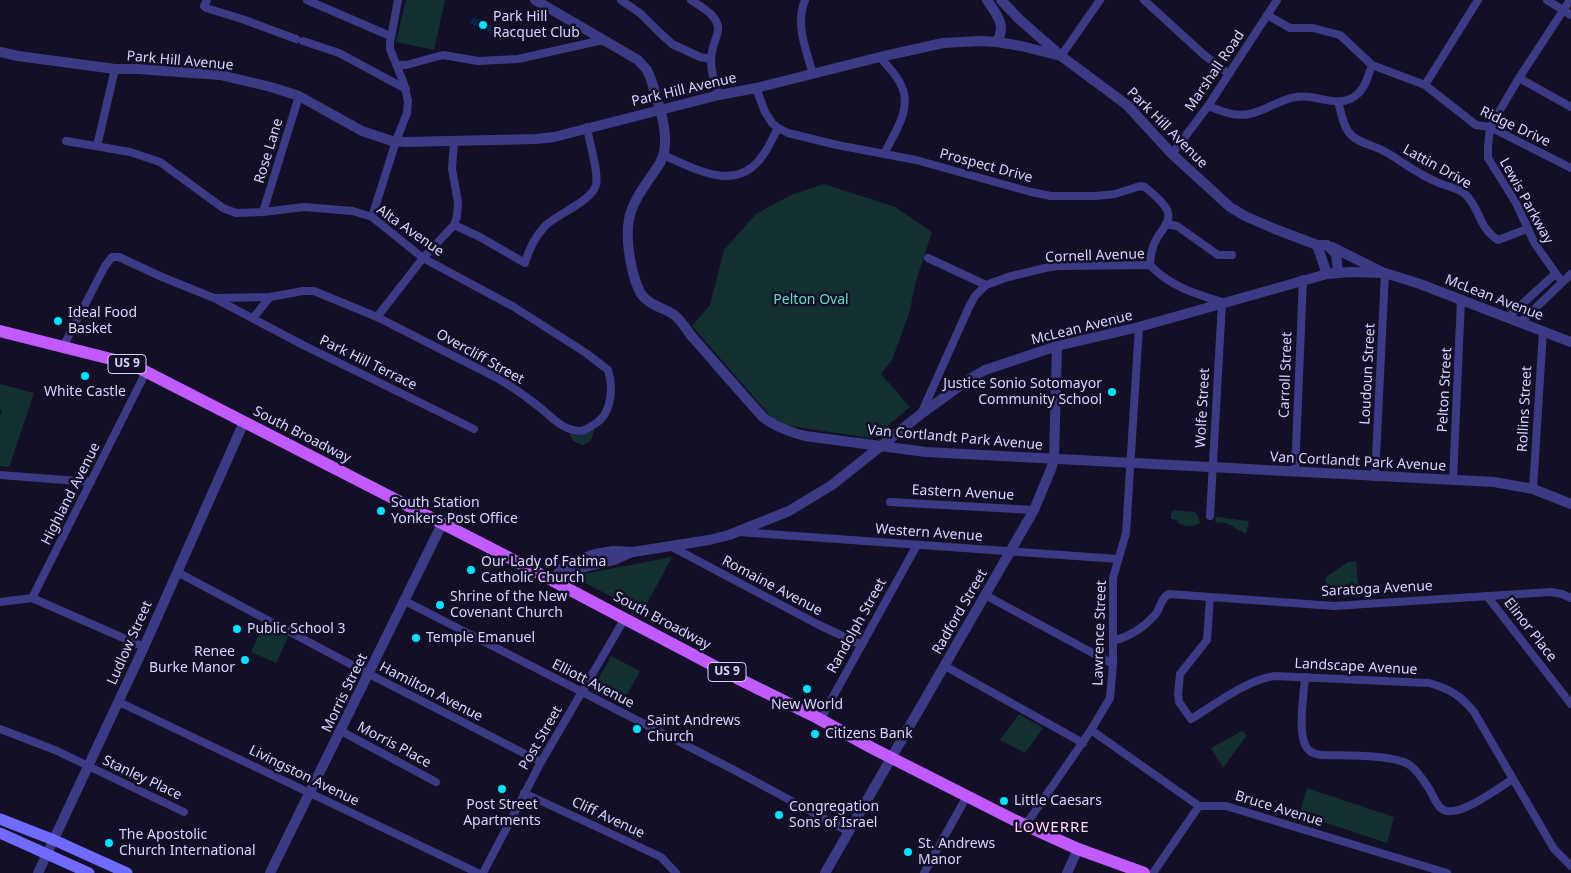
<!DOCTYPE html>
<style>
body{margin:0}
canvas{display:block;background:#130f26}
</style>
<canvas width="1571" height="873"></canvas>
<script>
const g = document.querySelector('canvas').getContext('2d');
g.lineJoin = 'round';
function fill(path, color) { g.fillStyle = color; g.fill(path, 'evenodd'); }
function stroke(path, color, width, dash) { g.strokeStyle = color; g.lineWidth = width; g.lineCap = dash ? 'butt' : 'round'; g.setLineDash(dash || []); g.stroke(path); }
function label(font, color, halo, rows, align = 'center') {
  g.font = font + ' "Noto Sans",sans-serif'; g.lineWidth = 5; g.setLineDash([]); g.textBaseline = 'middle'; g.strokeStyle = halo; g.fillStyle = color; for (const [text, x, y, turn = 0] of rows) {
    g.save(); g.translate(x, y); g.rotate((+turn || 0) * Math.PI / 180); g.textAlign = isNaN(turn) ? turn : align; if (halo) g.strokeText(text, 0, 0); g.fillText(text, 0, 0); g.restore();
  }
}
fill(new Path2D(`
 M406 0H445L434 50 396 42Z
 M824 184 895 207 932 232 916 281 909 314 892 360 881 374 910 407 875 436 869 438 791 426 784 425 772 418 692 326 710 305 724 250 756 214 791 195Z
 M0 384 34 393 9 467 0 466V417L2 410H0Z
 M594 428C593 437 592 442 583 445L573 441 569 434H578Z
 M1174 510 1195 512 1197 514 1200 523C1191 528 1187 526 1178 523L1177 520 1171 519V513Z
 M1216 517 1249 521 1246 534 1226 523 1215 522Z
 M672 557 642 613 580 580 583 574Z
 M1356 561 1359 597 1324 594 1326 577 1348 562Z
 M263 626 288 637 276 663 251 652Z
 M611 656 640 671 623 702 599 689V678Z
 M1019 714 1043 728 1025 753 1000 740Z
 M1242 731 1247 735 1223 768 1211 748Z
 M1307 788 1394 817 1387 843 1299 814Z`), '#12302f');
fill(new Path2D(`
 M473 17 496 27 493 34 470 23Z`), '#0c2248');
stroke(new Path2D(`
 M207 0 204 6 206 8 242 19 296 39
 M307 0 390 36
 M621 0 641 14 658 31 672 44 700 57 711 59
 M691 0C703 8 723 18 717 35 714 43 711 51 711 61 711 73 715 84 719 95
 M805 0C795 24 806 50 813 74
 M1144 0 1203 54 1229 74
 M1547 0 1571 15
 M1267 15 1290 28H1313L1340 35 1372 65 1425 85 1476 125 1490 127 1571 168
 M303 41 339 53 406 89
 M1061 56 1100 0
 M880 57C887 66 897 75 901 85 913 109 894 133 884 154
 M397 65H406L443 55 478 61 518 59 603 40
 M1519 78 1571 107
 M1425 85 1478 0
 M756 88 765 112 772 123 778 128 788 133 837 145 916 160 1031 192 1051 196H1096L1115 194 1140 186 1145 187C1152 193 1163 201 1167 210 1172 220 1162 230 1157 238 1152 247 1150 256 1150 265
 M1338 101C1341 112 1343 126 1350 134 1358 143 1373 145 1384 151 1402 161 1417 174 1437 182 1445 186 1458 188 1465 194 1481 209 1477 226 1498 240L1527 229
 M1208 106C1221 111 1235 117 1249 114 1266 111 1280 99 1296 97 1313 94 1334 106 1350 99 1364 93 1367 79 1372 65
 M66 141 130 152 160 162 223 208 236 213 263 212 304 207 353 211 372 217 423 258 514 307 586 353 608 370C613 385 612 409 600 420 595 425 588 428 582 431 562 431 552 417 538 406 524 395 510 385 495 377L377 317 314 291H303L270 297 214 298
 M97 146 115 69
 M1172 154 1208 106 1277 0
 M663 155C696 169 737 194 763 155 769 147 773 137 778 128
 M263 212 299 96
 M372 217 396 141 407 113 408 101 404 84 390 49V43L398 0
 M1166 224 1177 226 1218 255H1232
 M454 225 478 236 525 263C529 248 535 237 545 226 557 214 592 201 596 185 599 173 589 141 587 127
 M928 258 986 285
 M1562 282 1535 244 1516 203 1488 158V147L1490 127 1519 78 1570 0
 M377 317 423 258 454 225 457 216 458 202 452 169 454 141
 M1508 317 1555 274
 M253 318 270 297
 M1521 322 1571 274
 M63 347 105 266 112 257H119L162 277 214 298 303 345 474 429
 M921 414 969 307 975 296 986 285 1008 277 1045 268 1058 266 1150 265C1169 286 1196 294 1222 302L1210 516
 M1295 472 1303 279
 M0 475 91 482
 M1375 477 1385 273
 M1453 480 1461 300
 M1533 489 1543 331
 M890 502 1034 510
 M739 532 1118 559
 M672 547 819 625 862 645
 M177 572 369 674 541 762
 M985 595 1113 664
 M1487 596 1571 704
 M1210 597 1207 640 1180 674 1178 694 1179 702 1191 719C1214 705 1248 679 1275 676L1429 683C1450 689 1460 695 1474 712L1554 849 1571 866
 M32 598 146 372
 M32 598 144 647
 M405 601 736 771 849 832
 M0 602 32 598
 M1113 641C1128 637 1143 628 1154 616 1161 609 1160 598 1169 594L1334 606 1551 592 1562 594 1571 598
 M945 666 1083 743
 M1305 677C1304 693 1297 735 1307 748 1310 753 1316 754 1321 755 1343 756 1389 754 1408 764 1417 769 1422 779 1428 787 1433 794 1435 804 1442 809 1457 820 1498 788 1513 779
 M119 702 478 873
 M821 720 825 711 917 545
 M0 729 55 750 184 812
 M1091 730 1199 806H1226L1447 873
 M341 731 436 782
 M524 793 661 857 676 873
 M1025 826 1091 730 1110 698 1113 664V578L1126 533 1139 327
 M483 873 541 762 625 618
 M924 873 967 796
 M1153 873 1199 806`), '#3d3a85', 8);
stroke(new Path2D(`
 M535 0 638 60 647 70 651 79C658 103 673 140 660 163 651 178 638 192 632 209 623 230 630 270 639 290 645 304 662 307 673 314 683 321 687 332 695 340 718 366 740 392 763 417 775 427 790 432 805 436L926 452 1494 482 1533 489 1571 504
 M987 0C996 14 1007 25 997 42
 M1001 0 1020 20 1059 54
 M0 52 18 56 115 69H138L220 75 271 87 299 96 362 131 392 141 406 142 536 139 554 137 719 95 756 88 880 57 943 43 981 41 997 42 1021 46 1061 56 1127 105 1172 154 1230 207 1245 216 1275 229 1317 245H1327L1336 254 1338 272
 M1317 245 1327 274
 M1332 247 1382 272
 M553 581 560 570 567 564 595 554 613 551 633 552 709 540 729 535 789 511 832 485 921 414 968 380 985 370 1057 346 1139 327 1327 274 1350 272 1385 273 1420 284 1571 342
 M562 585 568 574 573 570 614 560 630 553
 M38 873 144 647 244 422
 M270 873 442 524
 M825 873 1034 510 1051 469 1054 459 1057 346
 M1067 873 1078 849`), '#3d3a85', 10);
stroke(new Path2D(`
 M0 819 54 840 127 873
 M0 833 89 873`), '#6f6bff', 11);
stroke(new Path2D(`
 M0 331 131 364 502 554 737 678 814 716 872 748 1016 821 1078 849 1144 873`), '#c25bff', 12);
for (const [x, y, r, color] of [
 [483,25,5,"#00e5ff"],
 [58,321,5,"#00e5ff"],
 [85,376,5,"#00e5ff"],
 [1112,392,5,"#00e5ff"],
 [381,511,5,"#00e5ff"],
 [471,570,5,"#00e5ff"],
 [440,605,5,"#00e5ff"],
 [237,629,5,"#00e5ff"],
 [416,638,5,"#00e5ff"],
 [245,660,5,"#00e5ff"],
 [807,689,5,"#00e5ff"],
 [637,729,5,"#00e5ff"],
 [815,734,5,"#00e5ff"],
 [502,789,5,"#00e5ff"],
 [1004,801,5,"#00e5ff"],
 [779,815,5,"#00e5ff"],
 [109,843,5,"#00e5ff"],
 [908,852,5,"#00e5ff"]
]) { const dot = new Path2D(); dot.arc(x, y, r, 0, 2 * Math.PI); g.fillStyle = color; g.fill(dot); stroke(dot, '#130f26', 2); }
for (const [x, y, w] of [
 [127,364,38],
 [727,672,38]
]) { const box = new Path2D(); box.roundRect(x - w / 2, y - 9.5, w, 19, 4); g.fillStyle = '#130f26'; g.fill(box); stroke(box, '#d9d4ff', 1); }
label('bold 12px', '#d9d4ff', null, [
 ["US 9",127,364],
 ["US 9",727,672]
]);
label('14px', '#d9d4ff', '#130f26', [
 ["Park Hill",493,17],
 ["Racquet Club",493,33],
 ["Ideal Food",68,313],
 ["Basket",68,329],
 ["Justice Sonio Sotomayor",1102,384,"right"],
 ["Community School",1102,400,"right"],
 ["White Castle",85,392,"center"],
 ["South Station",391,503],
 ["Yonkers Post Office",391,519],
 ["Our Lady of Fatima",481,562],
 ["Catholic Church",481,578],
 ["Shrine of the New",450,597],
 ["Covenant Church",450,613],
 ["Public School 3",247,629],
 ["Temple Emanuel",426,638],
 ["Renee",235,652,"right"],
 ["Burke Manor",235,668,"right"],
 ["New World",807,705,"center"],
 ["Saint Andrews",647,721],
 ["Church",647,737],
 ["Citizens Bank",825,734],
 ["Little Caesars",1014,801],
 ["Post Street",502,805,"center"],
 ["Apartments",502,821,"center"],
 ["Congregation",789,807],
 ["Sons of Israel",789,823],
 ["The Apostolic",119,835],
 ["Church International",119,851],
 ["St. Andrews",918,844],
 ["Manor",918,860]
], 'left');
label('14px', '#d9d4ff', '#130f26', [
 ["Park Hill Avenue",180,61,5],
 ["Marshall Road",1215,71,-56],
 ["Park Hill Avenue",684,90,-13],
 ["Ridge Drive",1515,127,25],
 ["Park Hill Avenue",1167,128,45],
 ["Rose Lane",269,151,-73],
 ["Prospect Drive",986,166,15],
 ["Lattin Drive",1437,167,29],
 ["Lewis Parkway",1526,201,61],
 ["Alta Avenue",410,231,35],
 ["Cornell Avenue",1095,256,-2],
 ["McLean Avenue",1494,298,21],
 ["McLean Avenue",1082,328,-14],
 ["Overcliff Street",480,357,29],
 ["Park Hill Terrace",368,363,26],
 ["Loudoun Street",1368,374,-87],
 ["Carroll Street",1286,375,-88],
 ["Pelton Street",1445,390,-87],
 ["Wolfe Street",1203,408,-87],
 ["Rollins Street",1525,409,-87],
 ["South Broadway",302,435,27],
 ["Van Cortlandt Park Avenue",955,438,5],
 ["Van Cortlandt Park Avenue",1358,462,3],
 ["Eastern Avenue",963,493,3],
 ["Highland Avenue",71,494,-63],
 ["Western Avenue",929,533,4],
 ["Romaine Avenue",772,586,28],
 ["Saratoga Avenue",1377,589,-3],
 ["Radford Street",960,612,-60],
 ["South Broadway",662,621,28],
 ["Randolph Street",857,626,-61],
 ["Elinor Place",1530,630,52],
 ["Lawrence Street",1100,633,-88],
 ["Ludlow Street",130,643,-66],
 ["Landscape Avenue",1356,667,3],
 ["Elliott Avenue",593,684,27],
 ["Hamilton Avenue",431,692,27],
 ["Morris Street",345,693,-64],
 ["Post Street",541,738,-60],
 ["Morris Place",394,745,28],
 ["Livingston Avenue",304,776,26],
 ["Stanley Place",142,778,25],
 ["Bruce Avenue",1279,809,17],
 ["Cliff Avenue",608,818,25]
]);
label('14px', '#5fe0c0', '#130f26', [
 ["Pelton Oval",811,300]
]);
g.letterSpacing = '1px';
label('15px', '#ffd6f0', '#130f26', [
 ["LOWERRE",1052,828]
]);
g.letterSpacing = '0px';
</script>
